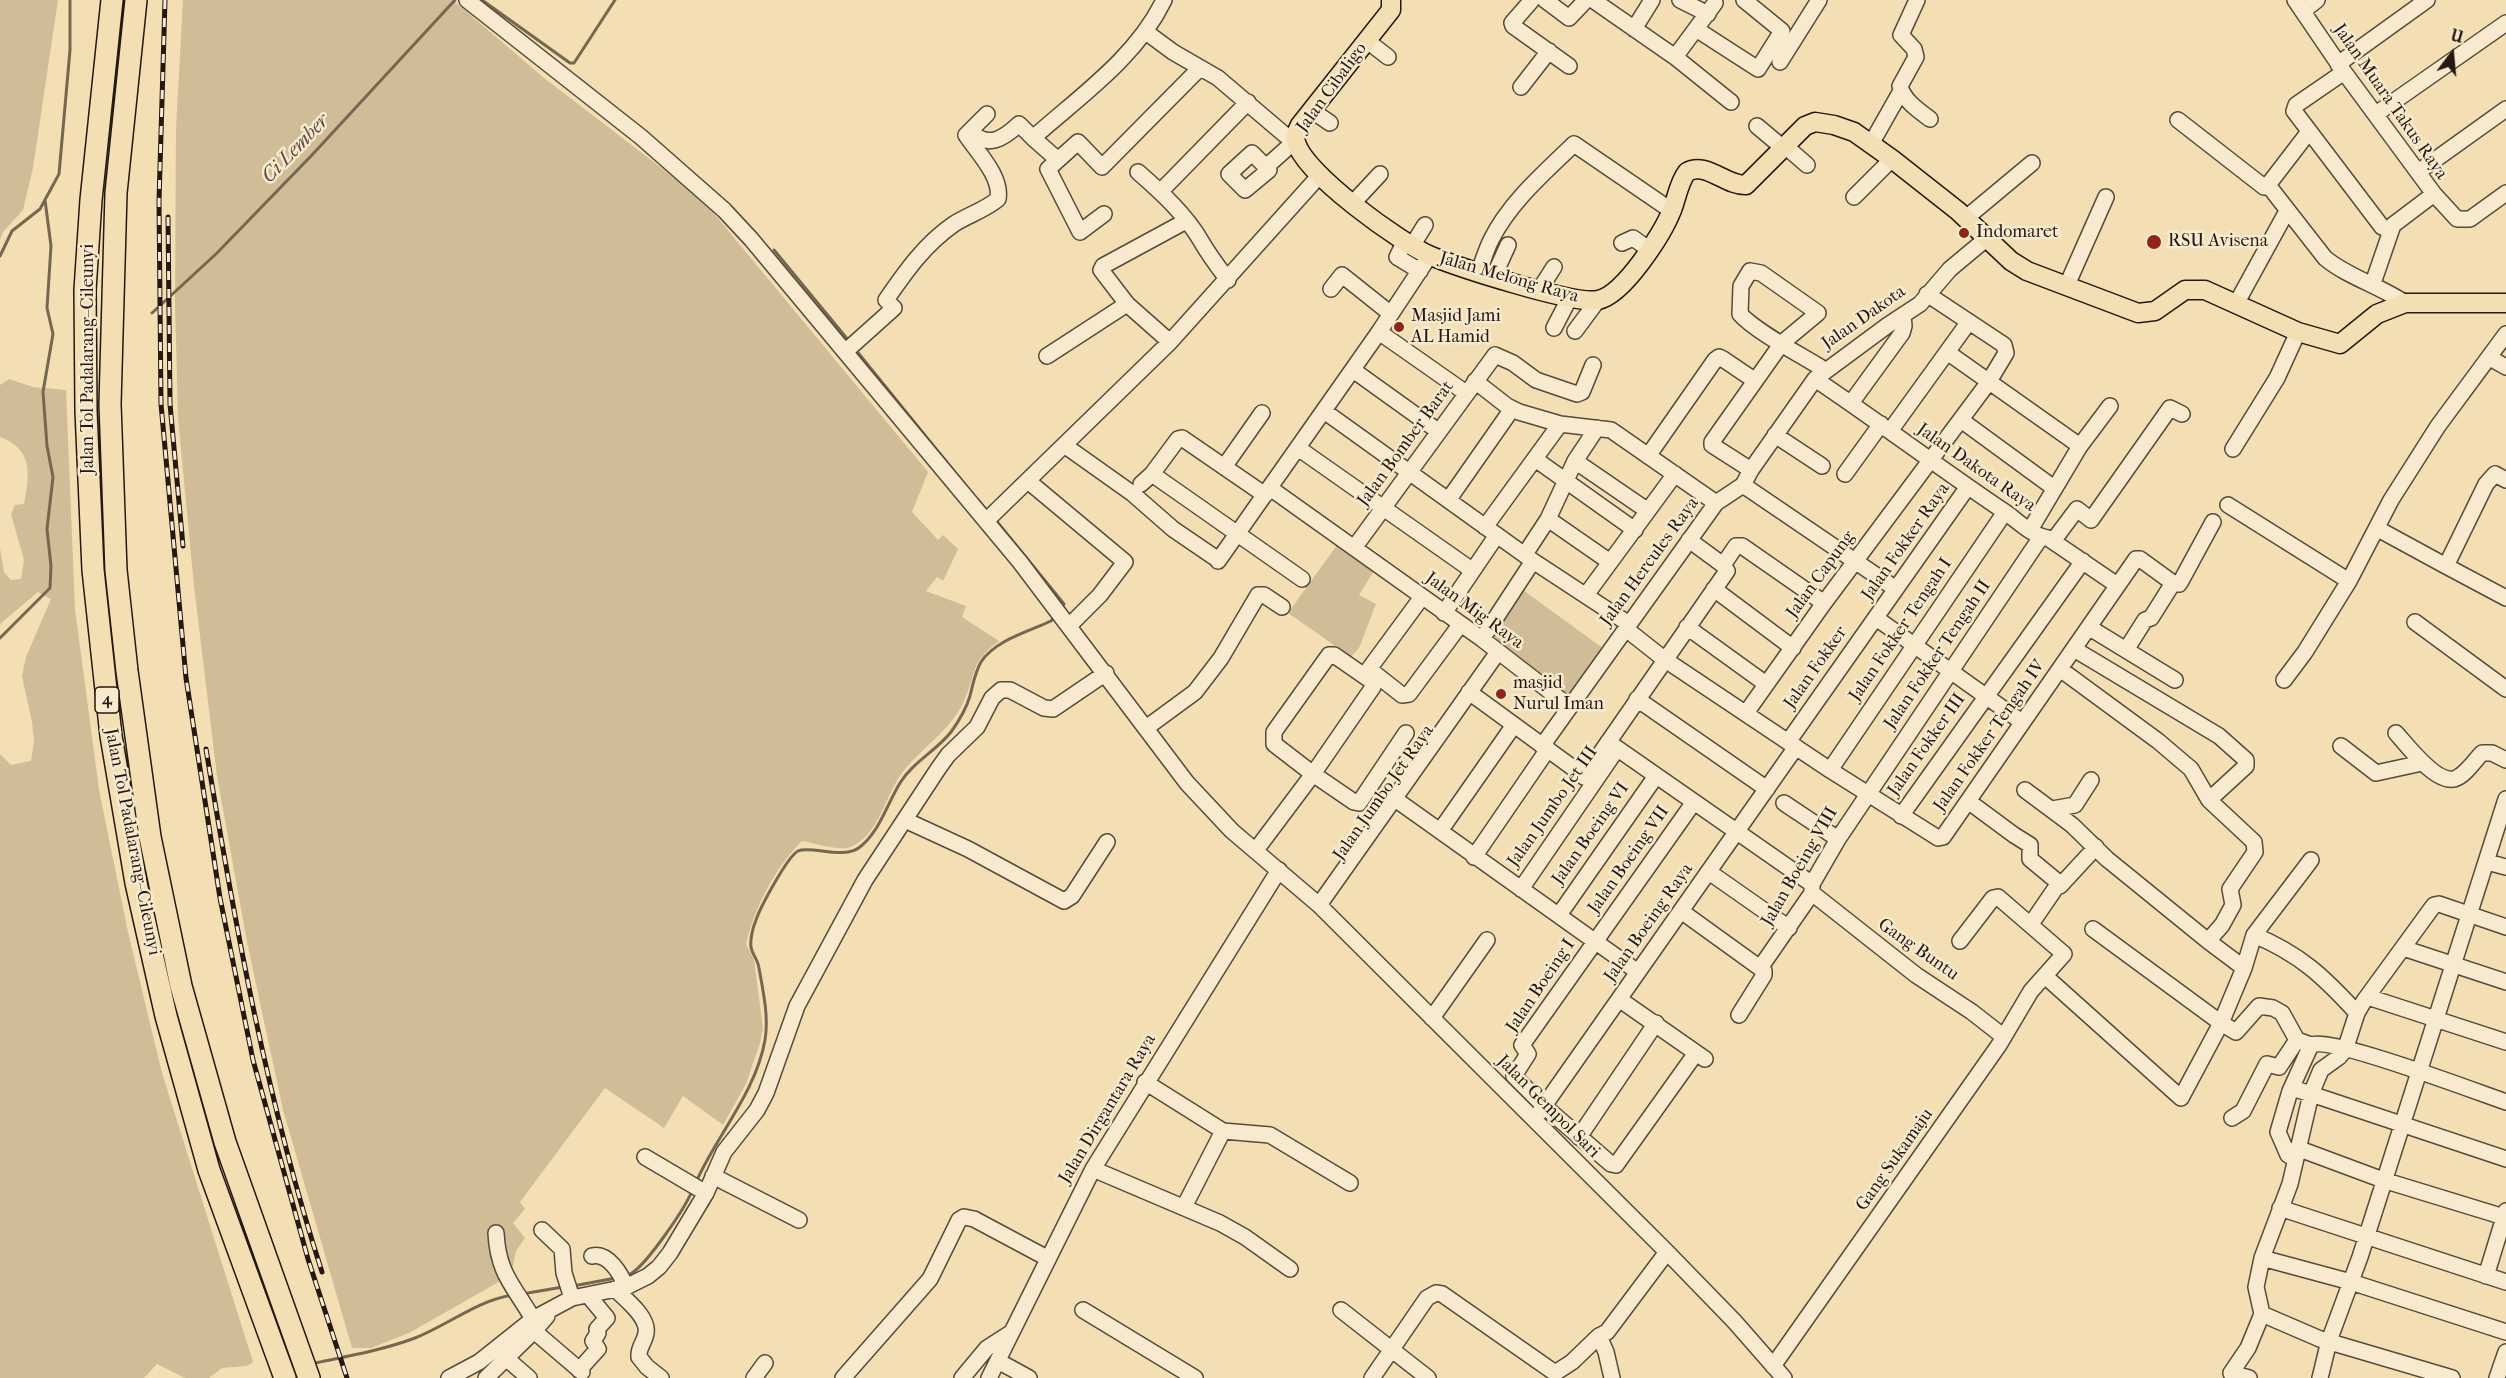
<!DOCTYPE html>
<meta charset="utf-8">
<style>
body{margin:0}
#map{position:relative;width:2506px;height:1378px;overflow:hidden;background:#f3dfb3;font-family:"IM FELL French Canon",serif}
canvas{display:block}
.north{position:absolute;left:2422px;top:24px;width:60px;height:60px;-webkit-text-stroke:4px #f7eace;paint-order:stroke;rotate:16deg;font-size:16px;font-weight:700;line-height:24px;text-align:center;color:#241811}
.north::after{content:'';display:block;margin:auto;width:21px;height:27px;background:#241811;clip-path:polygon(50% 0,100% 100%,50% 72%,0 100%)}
</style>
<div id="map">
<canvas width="2506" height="1378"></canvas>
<div class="north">U</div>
</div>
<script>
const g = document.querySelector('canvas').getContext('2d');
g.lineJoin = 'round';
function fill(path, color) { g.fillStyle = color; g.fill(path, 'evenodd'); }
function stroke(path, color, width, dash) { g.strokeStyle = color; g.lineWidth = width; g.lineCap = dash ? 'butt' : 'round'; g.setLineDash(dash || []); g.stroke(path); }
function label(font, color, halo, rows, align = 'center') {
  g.font = font + ' "IM FELL French Canon",serif'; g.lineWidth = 5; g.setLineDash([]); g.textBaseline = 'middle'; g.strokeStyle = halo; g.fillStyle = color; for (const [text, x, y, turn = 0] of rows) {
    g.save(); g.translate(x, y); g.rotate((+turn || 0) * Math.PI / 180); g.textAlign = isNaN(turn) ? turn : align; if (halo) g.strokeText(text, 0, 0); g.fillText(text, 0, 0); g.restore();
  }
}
fill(new Path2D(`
 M0 0H58L33 168 23 210 3 232 0 240Z
 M183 0H453L544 78 702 199 928 472 912 512 938 540 943 535 958 549 943 581 937 577 926 591 966 606 962 617 999 641C967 664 977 678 961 707 945 736 915 752 898 779 884 801 876 840 847 848 838 850 812 843 802 841 774 869 755 907 746 944L754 960 763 1028 760 1043 746 1084 723 1125 683 1096 664 1128 605 1088 520 1202 525 1209 513 1223 525 1238 516 1251 511 1275 409 1333 371 1348H352L283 1110 247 942 217 776 194 586 178 418 175 303 176 129Z
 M9 379 33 387 66 390 75 609 99 790 128 932 162 1073 253 1362 247 1366 222 1368 209 1378H185L157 1364 144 1378H0V754L11 765 31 761 34 741 32 722 22 676 26 657 51 599 38 592 0 624V548L4 572 11 580 21 579 24 560 11 514 15 505 24 504C30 474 33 449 0 437V385Z
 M1337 545 1374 571 1359 595 1376 604 1359 648 1349 659 1331 643 1288 613Z
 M1523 590 1604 649 1570 699 1488 639Z`), '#d0bd97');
stroke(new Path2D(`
 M482 0 570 63H574L615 0
 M774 250 849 341
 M0 256 12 231 40 209 59 174 70 50V0
 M152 313 217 253 312 155 455 0
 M855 349 966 486
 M978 500 987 511
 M994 518 1064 604 1061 609
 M0 638 50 588 51 566 47 529 53 477 47 446 43 392 53 334 47 308 51 246 45 200
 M696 1182C717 1135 756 1092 765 1040 769 1017 763 991 759 968 758 960 752 954 751 947 750 939 753 927 756 920 760 908 787 857 798 851 811 845 844 860 860 847 880 831 887 804 900 783 913 762 936 751 951 732 959 721 966 709 970 696 973 684 975 672 981 662 995 640 1030 631 1051 621L1055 616
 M626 1276C642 1273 685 1208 692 1191
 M573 1286 616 1278
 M522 1294 563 1287
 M315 1363C349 1356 383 1350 415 1338 448 1325 478 1300 513 1295`), '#766751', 3);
const minor = new Path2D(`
 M467 0 641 137 724 210 751 239 1020 562 1187 783 1232 831 1319 905 1667 1252 1734 1321 1784 1378
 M1164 0C1136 58 1080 96 1033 138L1058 160 1078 142 1102 167 1200 68
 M1532 0 1512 23 1513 26 1569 66
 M1545 0 1569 18 1586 0
 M1593 0 1675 57 1731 102
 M1680 0 1708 14
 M1917 0 1901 35 1914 49 1916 57 1900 86C1903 100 1919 111 1930 119
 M2295 0 2344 72 2434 194 2457 219H2470L2506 193
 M2303 11 2317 0
 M1634 29 1652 0
 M1696 29 1758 69 1782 31 1744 0
 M1146 32 1173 52 1218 78 1285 135 1295 140
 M1366 40 1388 57
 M1675 57 1715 3
 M1780 62 1819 0
 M2338 64 2427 0
 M2344 72 2296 105 2294 111 2382 227 2391 231
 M1521 87 1549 51
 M1311 110 1330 123
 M2376 114 2506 23
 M2178 120 2264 187 2268 185
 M1757 126 1782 147
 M970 131C988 149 1003 139 1019 124L1033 138
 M2308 133 2268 185 2325 258C2346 276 2380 286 2405 303
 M1871 144 1901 91
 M1784 145 1807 165
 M1058 160 1048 169 1080 232 1104 214
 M1266 167 1269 170 1245 190 1229 174 1252 153 1266 167 1295 141
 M1138 172C1161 192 1186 215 1201 241 1209 255 1218 267 1228 280
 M2418 172 2506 109
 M1160 192 1248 102
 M1854 197 1892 159
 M1353 203 1380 174
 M1966 218 2032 163
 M1405 241 1397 257 1420 271
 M1622 243 1633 238 1650 250
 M1412 246 1425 225
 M1479 271C1483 261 1486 250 1491 240 1510 202 1544 173 1574 144L1672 211
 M1494 276 1508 245
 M2373 283 2393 225 2434 194
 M2067 285 2106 197
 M1331 289 1342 275 1391 314
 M1540 289 1554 267
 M2236 304 2287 211
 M1554 328 1570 297
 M1575 331 1598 300
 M1379 332 1466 393
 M1170 342 1127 304 1101 270 1103 266 1186 221
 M846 351 894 308 886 300C906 271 925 244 954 224 968 215 985 210 998 199 1002 177 978 153 966 135L987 114
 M1947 352 2080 446 2030 530
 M1047 356 1127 304
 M2490 358 2506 367
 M1353 370 1438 431
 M1815 379C1879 422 1941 469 2005 512 2018 521 2032 536 2048 538L2117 585
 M1475 381 1507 406 1519 412 1560 424 1611 430 1716 503
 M1851 403 1902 333 1904 326 1903 315
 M1324 411 1533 561 1629 624
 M1961 420 2054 488
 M1890 431 1968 323
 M1775 435 1822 466
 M1064 445 1133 494 1173 529 1214 557
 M2080 446 2110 406
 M1298 448 1466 566
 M2233 449 2277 378 2298 332
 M1648 456 1715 360 1719 357 1723 359 1754 380
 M1535 459 1635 530
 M1575 461 1648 511
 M1224 467 1262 413
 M1751 470 1712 445V442L1782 343 1818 313 1761 273 1750 271 1741 286 1740 314C1755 331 1799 354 1820 367L1824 370
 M1152 474 1302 579
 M1845 474 1881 424
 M1028 481 1125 562 1100 595 1069 626
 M1141 484 1152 474 1178 439 1182 438 1265 495
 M1743 485 1896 589
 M1270 488 1482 639 1570 707
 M1449 499 1512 409
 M2228 505 2349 581
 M1548 519 1610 562
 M986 521 1170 342 1320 175
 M1485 527 1560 424
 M2378 529 2446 566 2486 484 2495 474 2506 480
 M1689 540 1723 565
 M2053 541 2077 509 2091 520 2170 408 2182 414
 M1354 548 1495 355 1513 363 1536 380 1577 394 1582 392 1593 365
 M1525 554 1548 519 1575 461 1597 428
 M1218 561 1379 332 1430 255
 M2446 566 2506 598
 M2173 583 2179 584 2181 581 2213 522
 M1714 589 1793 648
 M1586 595 1675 474
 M1422 597 1369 669 1402 695 1409 694 1460 625
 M1444 613 1497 535
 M1876 618 2022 722
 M2415 622 2506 689
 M1687 627 1766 684
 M2090 628 2175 680
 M1626 629 1664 659 1830 770 1938 838 1943 837 2136 559H2140L2173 583
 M1482 639 1533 561
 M2126 650 2145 620 2151 618 2173 583
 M2060 669 2158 741 2191 769 2209 800 2246 766V760L2219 736 2074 649
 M2284 680 2305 652 2349 581 2391 500 2438 426 2506 334
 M1469 692 1591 781
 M1637 699 1767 789
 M1746 713 1824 603 1988 383 2006 353 2004 345 1927 294
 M1146 728 1195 692 1221 658 1258 595H1264L1282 607
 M2396 733C2407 745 2435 783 2454 779 2465 776 2475 760 2482 753H2492L2506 760
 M1608 742 1812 884
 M1788 742 1967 488
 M1542 746 1716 503 1743 485 1751 470 1815 379 1888 325 1920 304 1950 269 1986 239
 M2341 746 2376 773 2422 763
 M1830 770 2005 512
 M1584 777 1727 571 1723 565 1736 546H1742L1824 603
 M2025 790 2072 825 2107 859 2208 941
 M1395 799 1638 972
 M2209 800 2254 842 2255 852 2230 889 2233 905 2222 925 2208 941 2244 968
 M1968 801 2014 835 2030 845V859L2059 883 2031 924
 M1694 802 1522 1045 1528 1054 1514 1076 1544 1106 1611 1164 1616 1165 1696 1053
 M1784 803 1838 839
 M2052 809 2075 805 2091 780
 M1901 816 2083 561
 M905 820 968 849 1064 901 1072 896 1107 842
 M1440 831 1514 725
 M1256 850 1313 774 1373 687V682L1334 655H1329L1274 732V744L1313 774 1354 802 1359 803 1406 733
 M1474 857 1548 749
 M2487 862 2506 867
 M1709 872 1789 928
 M2060 886 2096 847
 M1521 889 1617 749
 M1812 893 1916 975 1972 1012 2004 1037
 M1319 905 1498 652
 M1681 911 1760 968 1812 893V884L1838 839 2041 537
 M1559 915 1656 776
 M2093 929 2221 1023 2244 968 2254 935 2311 860
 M2254 935C2300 954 2324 977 2357 1013
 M2403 948 2506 982
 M2045 976 2181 1098 2221 1023 2236 1032 2259 1006 2273 1008 2282 1013 2297 1040 2311 1045
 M2368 997 2506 1042
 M1619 999 1705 1059
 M1739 1015 1764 975V971L1760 968
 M1432 1018 1487 940
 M1145 1082 1223 1131 1270 1135 1350 1183
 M2290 1091 2311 1045C2330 1036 2477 1092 2506 1102
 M1539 1113 1796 747
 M2232 1118 2243 1111 2267 1064 2279 1067 2297 1040
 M1579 1137 1656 1023
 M2297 1148 2383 1180 2504 1217
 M645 1157 706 1193
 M2295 1158 2288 1155 2278 1132 2290 1091 2295 1089 2311 1094 2321 1070 2339 1057 2345 1050 2357 1013 2364 1001 2434 905 2439 904 2506 927
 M1093 1169 1220 1223 1245 1237 1290 1269
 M713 1176 799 1220
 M1184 1207 1223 1131
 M2280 1208 2506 1282
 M542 1230 562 1249 564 1273 572 1298
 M496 1233C498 1274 514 1286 533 1319
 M592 1256C608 1252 621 1274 626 1287
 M2262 1258 2351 1282 2506 1332
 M2486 1276 2506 1211
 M615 1289C625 1299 649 1317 646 1333 645 1342 638 1347 639 1357L647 1367 661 1378
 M1083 1310 1195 1378
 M1341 1310 1428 1378
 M534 1331 582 1372
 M1599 1336 1606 1352 1612 1378
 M507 1359 529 1378
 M998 1361 1029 1378
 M1773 1366 1999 1045 2031 991 2064 954 1998 897 1993 898 1960 941
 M579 1370 598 1349 593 1341 598 1333 597 1329 607 1318 588 1295
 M449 1378 479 1362 533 1319 572 1298 626 1287 648 1276 659 1267 670 1253 706 1193 724 1152 757 1110 766 1093 797 1006 865 880 938 769 948 755 977 727 992 698 1001 690H1010L1044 708 1053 709 1106 673
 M486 1378 534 1331 547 1316
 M754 1378 765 1363
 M843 1378 930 1279 959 1220 964 1217 974 1219 1047 1258
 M962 1378 987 1348 1012 1332
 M989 1378 1093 1169 1279 870
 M1372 1378 1427 1298 1436 1293 1442 1294 1555 1373 1572 1362 1599 1336 1607 1332 1667 1252
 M2249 1378 2231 1373 2248 1348 2262 1314
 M2320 1378 2329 1341 2360 1257 2506 799
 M2452 1378 2320 1339 2262 1314 2256 1287 2262 1258 2290 1184 2311 1094 2506 1159
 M2497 1378 2506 1352`);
const major = new Path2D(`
 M1391 0V10L1300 125C1297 131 1294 136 1296 142 1304 174 1401 243 1431 256 1458 267 1574 305 1598 300 1624 295 1663 233 1672 210 1677 197 1679 182 1687 172 1706 161 1726 186 1746 185L1805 126 1815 122 1834 125 1854 132 1892 159 1958 211 2011 261 2027 271 2138 313 2155 311 2185 290H2205L2298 332 2340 344 2377 314 2405 303H2506`);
const highway = new Path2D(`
 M112 0 91 200 85 290 86 411 93 570 111 736 136 883 166 1016 209 1170 285 1378
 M136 0 116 193 110 404 116 570 127 671 150 837 181 986 225 1142 309 1378`);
stroke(minor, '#584a3a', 18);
stroke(major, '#241811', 21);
stroke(highway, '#241811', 24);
stroke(minor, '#f7eace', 15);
stroke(major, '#f3dfb3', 18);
stroke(highway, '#f3dfb3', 21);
const rail = new Path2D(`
 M165 0 159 201 161 404 186 678 220 898 253 1060 308 1259 347 1378
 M168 217 170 404 183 546
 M206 749C235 925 267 1102 322 1272`);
stroke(rail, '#241811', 5);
stroke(rail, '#f7eace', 3, [9]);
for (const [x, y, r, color] of [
 [1964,233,6,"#8f2418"],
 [2154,242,8,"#8f2418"],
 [1399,327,6,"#8f2418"],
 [1501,694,6,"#8f2418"]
]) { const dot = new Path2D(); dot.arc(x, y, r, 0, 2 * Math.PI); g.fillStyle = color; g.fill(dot); stroke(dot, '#f7eace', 2); }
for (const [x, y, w] of [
 [107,700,24]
]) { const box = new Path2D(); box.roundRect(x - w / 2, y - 13, w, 26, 4.5); g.fillStyle = '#f7eace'; g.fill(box); stroke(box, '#241811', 1.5); }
label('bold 16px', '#241811', null, [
 ["4",107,700]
]);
label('18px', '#241811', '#f7eace', [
 ["Jalan Cibaligo",1332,88,-54],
 ["Jalan Muara Takus Raya",2390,102,55],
 ["Jalan Melong Raya",1509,278,16],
 ["Jalan Dakota",1864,318,-35],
 ["Jalan Tol Padalarang–Cileunyi",89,359,-90],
 ["Jalan Bomber Barat",1406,444,-54],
 ["Jalan Dakota Raya",1976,468,35],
 ["Jalan Fokker Raya",1906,542,-55],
 ["Jalan Hercules Raya",1650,562,-54],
 ["Jalan Capung",1821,575,-54],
 ["Jalan Mig Raya",1474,611,36],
 ["Jalan Fokker Tengah I",1901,630,-56],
 ["Jalan Fokker Tengah II",1938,655,-56],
 ["Jalan Fokker",1816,668,-55],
 ["Jalan Fokker Tengah IV",1990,736,-55],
 ["Jalan Fokker III",1927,745,-55],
 ["Jalan Jumbo Jet Raya",1384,793,-55],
 ["Jalan Jumbo Jet III",1553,807,-55],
 ["Jalan Boeing VI",1591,834,-55],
 ["Jalan Tol Padalarang–Cileunyi",132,842,79],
 ["Jalan Boeing VII",1629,860,-55],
 ["Jalan Boeing VIII",1800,867,-60],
 ["Jalan Boeing Raya",1649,923,-55],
 ["Gang Buntu",1918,950,35],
 ["Jalan Boeing I",1541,986,-56],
 ["Jalan Gempol Sari",1548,1107,45],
 ["Jalan Dirgantara Raya",1108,1109,-59],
 ["Gang Sukamaju",1895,1160,-55]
]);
label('18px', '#241811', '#f7eace', [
 ["Indomaret",1976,233],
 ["RSU Avisena",2168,242],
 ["Masjid Jami",1411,317],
 ["AL Hamid",1411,338],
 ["masjid",1513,684],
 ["Nurul Iman",1513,705]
], 'left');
label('italic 20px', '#5b4c3c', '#f7eace', [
 ["Ci Lember",296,149,-46]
]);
</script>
